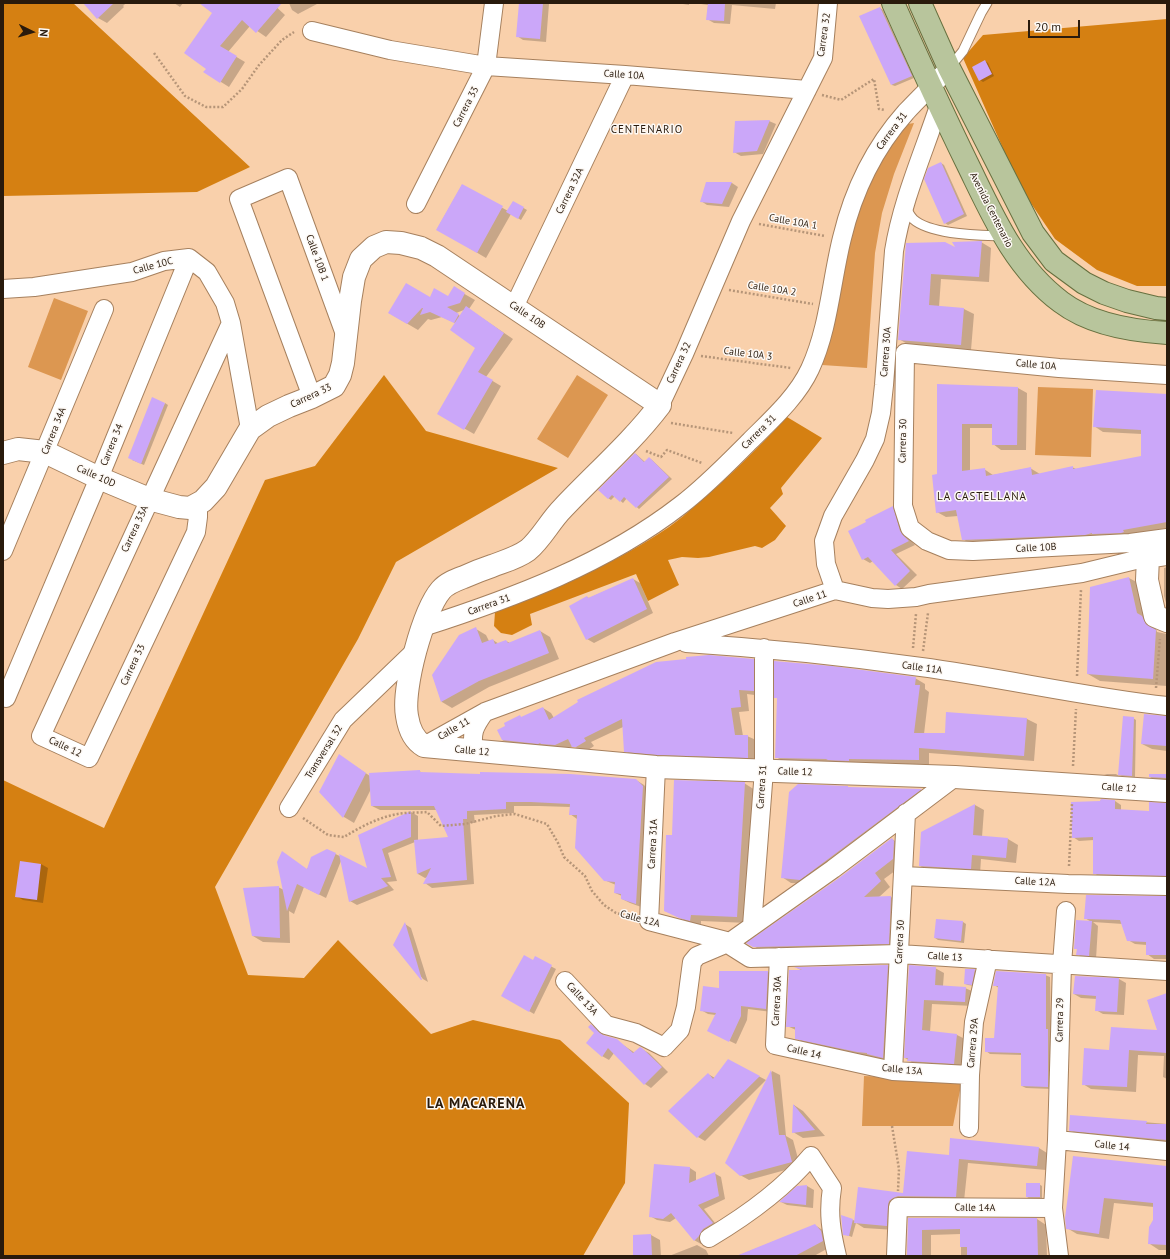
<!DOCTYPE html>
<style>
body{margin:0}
#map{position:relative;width:1170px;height:1259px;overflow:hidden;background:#f9d0ab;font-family:"PT Sans",sans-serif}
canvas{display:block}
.frame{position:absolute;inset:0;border:4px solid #291a0c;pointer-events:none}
.north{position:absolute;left:12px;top:12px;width:40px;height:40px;-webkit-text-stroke:3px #fdf9f5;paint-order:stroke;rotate:95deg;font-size:11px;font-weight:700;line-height:16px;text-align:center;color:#291a0c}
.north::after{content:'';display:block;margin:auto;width:14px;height:18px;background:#291a0c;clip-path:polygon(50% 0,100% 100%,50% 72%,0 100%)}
.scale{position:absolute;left:1028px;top:20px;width:52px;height:18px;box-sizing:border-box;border:2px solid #291a0c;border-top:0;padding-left:5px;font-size:12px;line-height:14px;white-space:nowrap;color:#291a0c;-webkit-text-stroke:3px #fdf9f5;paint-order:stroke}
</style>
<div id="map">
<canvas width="1170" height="1259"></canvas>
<div class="frame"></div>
<div class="north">N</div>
<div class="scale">20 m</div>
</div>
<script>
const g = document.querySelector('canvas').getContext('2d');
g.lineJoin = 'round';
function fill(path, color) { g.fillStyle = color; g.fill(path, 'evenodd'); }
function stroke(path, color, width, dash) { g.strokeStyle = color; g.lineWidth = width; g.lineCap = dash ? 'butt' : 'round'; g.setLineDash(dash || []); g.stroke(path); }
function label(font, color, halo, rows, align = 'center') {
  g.font = font + ' "PT Sans",sans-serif'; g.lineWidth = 3; g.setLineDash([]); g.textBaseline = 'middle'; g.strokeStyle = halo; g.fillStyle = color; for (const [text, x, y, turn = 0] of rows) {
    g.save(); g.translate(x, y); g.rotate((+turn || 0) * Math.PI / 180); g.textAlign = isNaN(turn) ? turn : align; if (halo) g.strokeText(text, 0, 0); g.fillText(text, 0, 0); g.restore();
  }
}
fill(new Path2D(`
 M914 123 894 174 882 213 875 253 867 368 822 365 836 315 856 213 868 179 885 154 908 124Z
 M54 298 88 311 61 380 28 367Z
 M577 375 608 395 568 458 537 439Z
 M1038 387 1093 389 1091 457 1035 455Z
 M864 1076 962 1080 953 1126H862Z`), '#dc9751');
fill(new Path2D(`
 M3 3H73L250 167 197 192 3 196Z
 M1167 19V286H1137L1097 270 1055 239 1020 187 963 58 983 35Z
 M384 375 426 431 558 468 396 562 358 639 215 887 248 975 304 978 338 940 431 1034 473 1020 560 1040 629 1103 625 1183 583 1256H3V780L104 828 265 480 315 466Z
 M787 417 822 438 781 488 783 494 770 508 786 526 775 540 762 548 755 546 709 557 698 558 682 557 668 560 679 585 648 601 636 574 530 614 532 625 512 635 501 633 494 626 495 612C555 588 615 564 669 527 679 520 688 512 697 504 729 477 758 448 787 417Z`), '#d58012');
fill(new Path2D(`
 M84 3H126L123 6 124 7 107 23 98 18Z
 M174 3H183L180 7Z
 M201 3H272L285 15 266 37 250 26 228 52 245 62 229 87 205 72 207 69 213 13Z
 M289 3H317V4L298 14 292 10Z
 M520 3 549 4 546 42 523 40 517 36Z
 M677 3H689V5Z
 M694 3H776L775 9 732 5 730 24 714 23 707 19 708 5Z
 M880 8 883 10 914 78 895 86 892 85Z
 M985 61 988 63 994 76 983 82 980 80Z
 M769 121 776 124 763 154 741 156 734 152Z
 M941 163 944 165 967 216 948 225 945 223Z
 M707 183H732L738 187 729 207 707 205 701 201Z
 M462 185 508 211 513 202 527 210 521 220 511 214 486 258 437 229Z
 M981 242 991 248 989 282 941 279 939 307 964 309 974 314 971 350 909 345 899 339 907 244 957 249Z
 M454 288 475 300 469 309 513 339 486 377 501 386 474 434 439 414 477 347 455 323 442 317 431 320 428 319 418 330 389 313 430 298 448 297ZM464 310 460 316 456 313Z
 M938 385 1018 388 1027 393 1026 450H1001L993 444V428H970V471L984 469 993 475 1030 468 1040 474 1072 467 1076 469 1142 457V434L1103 432 1094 426 1167 395V528L1132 534 972 545 963 539 958 516 946 517 937 512Z
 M165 403 168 405 144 465 132 460Z
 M636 454 645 462 649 458 652 460 672 479 639 509 627 498 623 503 615 496 611 500 608 498Z
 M892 507 899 511 907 536 915 545 896 554 917 575 902 589 896 585 873 561 870 563 863 559 867 523Z
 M1167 567V606L1164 596V568Z
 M1129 578 1142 585 1157 632 1167 634V686L1100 681 1088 674Z
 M633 579 640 583 653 613 594 643 587 639V597L589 598Z
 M476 629 486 635 489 641 493 640 499 644 506 641 510 643 540 631 550 637 559 659 489 687 452 708 442 702 433 676Z
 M753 660 762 665V696L747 694 749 711 739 712 743 736H747L756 740V762L634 756 625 751 623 727 591 742 594 746 585 752 573 746 565 750 511 745 502 740 522 718 543 708 551 713 554 718Z
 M915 678 925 684V689L929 692 924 734H946L947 713 1027 719 1037 724 1034 761 929 753V765L786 763 776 757Z
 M1124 717 1133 718 1136 720 1135 777 1122 776 1119 775V776L1107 775 1104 774H1116L1119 776Z
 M1167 717V751L1152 749 1142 744Z
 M349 762 370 776 419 771 423 773 636 780 644 785 650 792 644 908 630 903 622 899V896L615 893 616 885 604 880 577 819 570 814V807L539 806H514V813L474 815 475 823H470L474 884 432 888 425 883 428 877 425 878 418 874 415 842 388 853 397 881 387 882 394 890 357 905 350 901 341 861 326 898 304 887 294 914 289 911 290 943 263 942 253 936 278 887 284 890 327 850 369 870 359 836 411 812 418 816V841L449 838 437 810H380L372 806 371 789 354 823 344 817 320 792Z
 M1167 775V779H1153L1150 777Z
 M744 783 755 790 748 923 701 921V926L690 923 676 916 673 836Z
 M850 788 922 790 931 795 810 884 791 883 782 877Z
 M1101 800 1115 801 1121 805V811L1150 812 1167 807V879L1100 877 1094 873V840L1079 841 1073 837Z
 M975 805 984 810 982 837 1008 839 1018 845 1016 863 981 859 980 874 930 871 920 866Z
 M892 839 901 845 903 865 884 879 890 887 878 898 891 897 901 903 898 949 764 952 748 943 840 878Z
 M41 864 48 868 43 903 23 900 16 896Z
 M1087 896 1167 897V959H1154L1147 954V945L1135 944 1128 940 1123 924 1093 922 1098 926 1096 959 1084 958 1077 954 1078 950 1075 948 1091 922 1085 918Z
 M937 920 963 922 966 924 964 943 938 940 935 938Z
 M405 924 411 928 428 982 423 979 395 945Z
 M535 958 556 969 534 1014 502 995 534 961Z
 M888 966 895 970 890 1061 803 1042 796 1038V1030L787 1026 803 971 797 968Z
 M910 966 935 968 944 973 943 986 965 988 974 992 973 1006 932 1004 930 1032 957 1035 965 1039 962 1068 917 1065 905 1058Z
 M975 970 978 972 975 986 968 985 965 984Z
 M768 972 774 975 772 1012 748 1009 747 1020 736 1044 715 1034 716 1015 708 1014 701 1010 720 989Z
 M1045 975 1050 977 1051 1032 1052 1033V1089L1026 1088 1022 1086V1055L990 1054 986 1051 995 1039 999 988 994 985Z
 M1119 979 1126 983 1124 1015 1103 1014 1096 1010 1097 999 1081 998 1074 994Z
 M591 1025 598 1029 605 1037 616 1040 635 1053 640 1048 649 1053 668 1072 651 1088 645 1084 614 1053 609 1060 602 1056 595 1033Z
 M1167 1031V1079L1163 1077 1164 1056 1138 1055 1136 1092 1091 1089 1083 1084 1110 1051Z
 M728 1060 766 1080 705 1141 698 1137 708 1074 715 1078Z
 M772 1071 780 1075 786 1136 793 1140 800 1166 749 1180 740 1175 727 1163Z
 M794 1105 803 1111 825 1136 803 1138 793 1132Z
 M1071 1116 1167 1124V1144L1077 1134 1070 1130Z
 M1039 1148 1047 1153 1046 1170 968 1163 964 1201H907L895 1230 864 1228 856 1223 852 1237 844 1234 842 1217 856 1221 859 1188 904 1194 950 1156Z
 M1074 1157 1167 1167V1250H1159L1150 1244 1154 1221V1207L1114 1203 1109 1239 1077 1234 1067 1228Z
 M690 1168 696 1172V1181L714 1173 721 1177 725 1199 704 1209 719 1228 701 1244 694 1240 676 1218 670 1222 657 1220 650 1216Z
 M1039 1184 1042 1186V1199H1030L1027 1197Z
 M807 1186 814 1190 813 1208 787 1205 781 1202Z
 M909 1219H1037L1046 1225 1047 1256H961V1234L931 1235V1256H907Z
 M815 1225 824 1231 832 1246 814 1256H737Z
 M651 1235 660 1240 661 1256H633L634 1236Z
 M697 1245 706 1250 709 1256H669Z`), '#0003');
fill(new Path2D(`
 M83 3H114L97 19Z
 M199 3H282L256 33 242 20 220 46 237 56 220 83 203 72 206 69 184 53 212 13Z
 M519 3H543L540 39 516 37Z
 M708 3H725L724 21 706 20Z
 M880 7 912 76 891 85 859 16Z
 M985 60 992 74 979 81 972 67Z
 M770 120 757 151 733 153 735 121Z
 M941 162 964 214 944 224 924 179 928 168Z
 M706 182H732L722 204 700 202Z
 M462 184 503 206 477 253 436 230Z
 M513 201 524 207 518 219 506 212Z
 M982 241 979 277 931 274 929 305 964 308 961 345 898 340 906 243 945 242 955 247 952 242Z
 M406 283 430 297 434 288 448 296 454 286 465 293 460 303 447 307 459 314 454 323 430 312 420 315 423 308H422L407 324 388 313Z
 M466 306 504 333 478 372 493 380 464 430 437 414 475 348 450 330Z
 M937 384 1018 387 1017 445H992V424H962V471L985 468 986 476 1031 467 1032 475 1073 466V469L1141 456V430L1093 427 1096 390 1167 394V522L1123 530 1124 532 1121 533 1092 534V533L1085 535 962 540 956 510 936 513 932 475 937 474Z
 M152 397 165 403 141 464 128 458Z
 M635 453 644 462 649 457 669 477 636 508 624 497 620 502 612 495 608 499 598 490Z
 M893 506 900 531 904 536 909 541 891 550 910 571 895 586 868 557 862 560 848 531 866 522 865 520Z
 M1129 577 1137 613 1142 616 1146 624 1156 630 1153 679 1087 674 1090 587Z
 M633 578 647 609 586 640 569 606 587 596 588 598Z
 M476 627 482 643 493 639 495 644 506 640 508 643 540 630 549 653 479 681 441 702 432 675 459 635Z
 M709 655 754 659V691L739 690 741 707 731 708 735 735H748V758L657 755 624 752 622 719 584 738 586 741 576 747H572L568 739 555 745 541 744 540 743 538 744 502 740 497 730 505 726 504 723 520 715 521 717 543 707 549 720 578 702 577 700 656 662 686 659V657Z
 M774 661 832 666 916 677 915 685H920L914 733H945L946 712 1027 718 1024 756 919 748V760L849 759V761L826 760 828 759 775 758 777 698H774Z
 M1144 714 1167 716V746L1141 744Z
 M1123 716 1134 717 1132 776 1118 775Z
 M339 754 366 773 343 818 319 792Z
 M420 770V772L480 774V772L570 774 636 779 643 786 636 904 621 899V894L614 893 615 882 604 881 575 848 577 815H569L570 804 531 802H506V809L467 811V819H463L467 880 423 884 431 868 417 874 414 840 448 837 434 806H371L369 773Z
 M1149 774H1167V778L1149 777Z
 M674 780 745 782 737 917 691 915 690 921 679 918 664 911 666 835H672Z
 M798 784 848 786V787L922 789 800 880 781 878 789 792Z
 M1101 799 1115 800V809L1149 811V802L1167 803V876L1093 874V837L1072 838 1071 802 1100 801Z
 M975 804 973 835 1008 838 1006 858 972 855 971 869 919 866 921 832Z
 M411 811V837L382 849 391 877 381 878 388 886 349 902 339 854 367 868 358 835Z
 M892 838 894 841 893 859 875 873 881 881 864 897 891 896 889 944 753 947 746 943 839 878Z
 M327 849 336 853 319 895 297 884 287 911 277 862 282 851 307 869 311 857Z
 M20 861 41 864 37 900 15 897Z
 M279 886 280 938 252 936 243 888Z
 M1086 895 1167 896 1166 955H1146V942L1127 941 1120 920 1084 919Z
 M936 919 963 921 961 941 934 938Z
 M1076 920 1092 921 1089 956 1076 955 1077 949H1074Z
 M405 922 422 980H421L393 945Z
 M524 955 533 960 535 956 552 965 529 1012 501 996Z
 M888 965 883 1058 867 1054V1053L857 1052 795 1039V1027H786L789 970H802L794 967Z
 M909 965 936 967 935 985 966 987 965 1002 924 1000 922 1030 957 1034 954 1064 907 1061 908 1058H904Z
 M965 969H975L972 985 964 984Z
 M719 971H768L766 1009 741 1006V1016L729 1042 707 1031 716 1013 700 1011 703 986 719 988Z
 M996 971 1046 974V1029H1048V1087L1021 1086V1053L985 1052V1038H994L998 986H993Z
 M1075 976 1119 978 1117 1012 1095 1011 1096 996 1073 994Z
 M1167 993V1053L1129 1050 1127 1087 1082 1085 1084 1048 1109 1050 1111 1027 1157 1030 1147 1000Z
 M591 1024 599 1032 603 1035 617 1039 633 1053 640 1047 642 1048 662 1067 644 1085 608 1048 602 1057 586 1043 594 1033 588 1027Z
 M728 1059 760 1076 697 1138 668 1111 708 1073 713 1079Z
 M771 1070 779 1135H785L792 1162 740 1176 725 1163Z
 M793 1104 815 1130 792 1133Z
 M1070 1115 1147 1121 1146 1124H1167V1140L1069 1131Z
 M950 1138 1039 1147 1037 1166 959 1159 956 1197 898 1196 893 1198 889 1201 888 1206 887 1226 854 1223 858 1187 903 1193 907 1151 949 1155Z
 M1073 1156 1167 1166V1245L1148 1244 1149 1227 1153 1220V1203L1104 1198 1099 1234 1066 1229 1065 1218Z
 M654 1164 690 1167 689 1183 715 1172 719 1196 698 1205 713 1223 703 1229 699 1236 694 1241 671 1213 663 1219 649 1217Z
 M1026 1183H1040V1197H1026Z
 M807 1185 806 1205 779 1202 797 1186Z
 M841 1215 853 1219 849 1236 843 1235Z
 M908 1218H1037L1038 1256H967V1247H960V1229L922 1230V1256H907Z
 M815 1224 821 1231 823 1241 795 1256H736Z
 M651 1234 652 1256H633V1235Z`), '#cba7f9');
const service = new Path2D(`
 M950 67 963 51 981 13 987 3
 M905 206C907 210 910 216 913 219 931 235 979 235 1003 236`);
const minor = new Path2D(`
 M312 31 390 50 486 66 625 75 807 90
 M416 204 486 66 494 3
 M3 289 34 287 132 272 164 261 189 258 207 272 225 303 231 323 250 429
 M514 307 625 75
 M1167 375 1059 368 905 353 903 506 910 528 927 541 949 550 973 551 1130 543 1167 538
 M312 397 239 199 288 178 346 337
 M660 405 684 354 741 221 823 58 828 3
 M198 505V517L196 532 89 758 41 736 231 323
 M3 551 104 309
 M835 590 826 564 824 541 833 516 865 460 875 439 881 413 884 385 894 251C902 201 923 154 939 106
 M423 627C513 598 605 564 681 505 706 486 728 463 750 441 771 420 797 397 810 369 829 328 831 282 842 238 853 192 874 148 906 112 920 97 935 83 949 68
 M686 643C765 648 843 656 921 667 1003 678 1085 697 1167 706
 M6 698 99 478 189 258
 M424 746 485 712 675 642 835 590 872 598 888 599 916 597 929 594 1082 573 1148 557
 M474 751C471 733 474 727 484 713
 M656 767 649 921 730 942
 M289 808 343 720 416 650
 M903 876 1068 884 1167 886
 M752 926 764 770V648
 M730 942 731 946 750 958 899 954 1167 971
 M779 957 775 1045 893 1071 970 1075
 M565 981 606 1025 636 1033 664 1047 680 1030 686 1007 692 962 697 956 730 942 833 869 955 777
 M893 1071 906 813
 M969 1128 970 1075 974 1022 988 959
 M1057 1140 1167 1151
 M709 1238C746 1216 783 1190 811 1156L832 1188C828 1213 831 1231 837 1256
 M896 1256 898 1207 1053 1208
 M1059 1256 1053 1208 1057 1140 1062 964 1066 911`);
const tertiary = new Path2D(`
 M3 453 18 449 45 452 99 478 149 499 179 507 190 508 203 501 216 487 250 429 268 416 289 406 312 397 334 386 340 375 343 363 350 301 354 277 361 259 374 247 386 242 401 243 421 248 437 256 660 405C631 443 595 474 563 508 550 521 542 538 528 550 517 558 505 561 492 566 483 569 473 573 464 577 456 580 447 583 441 590 423 611 402 689 407 716 409 729 414 740 424 746L656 767 955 777 1167 791
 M1167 554 1148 557 1147 580 1155 616 1167 621`);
const primary = new Path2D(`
 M893 3C917 57 941 110 967 163 992 214 1014 267 1061 302 1090 324 1131 331 1167 333
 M920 3 949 68 1033 233 1054 261 1084 283 1104 293 1127 301 1156 308 1167 309`);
stroke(service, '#a6805e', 11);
stroke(minor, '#a6805e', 20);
stroke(tertiary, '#a6805e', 24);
stroke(primary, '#67703f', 24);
stroke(new Path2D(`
 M154 53 185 96 206 107H223L242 89 259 65 282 40 294 32
 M822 95 841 100 874 79 879 109 885 110
 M759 224 825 236
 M729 290 813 304
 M701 356 791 368
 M671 423 733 433
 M646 451 661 457 667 450 702 463
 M913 648 916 614
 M923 651 928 613
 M1077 676 1081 590
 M1156 688 1160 639
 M1073 766 1076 709
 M303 818 328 835 344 837C359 828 375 819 393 815 404 812 416 813 427 812L441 826 465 824 496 816 515 814 547 824 558 843 564 857 585 876 592 891 604 905 616 913 633 917
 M1069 866 1072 803
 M892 1126 899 1169 898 1191`), '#b69578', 2.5, [2, 2]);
stroke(service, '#fff', 9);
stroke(minor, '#fff', 18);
stroke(tertiary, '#fff', 22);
stroke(primary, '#b8c59c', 22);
label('10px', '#291a0c', '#fdf9f5', [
 ["Carrera 32",824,35,-82],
 ["Calle 10A",624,75,4],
 ["Carrera 33",466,107,-63],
 ["Carrera 31",892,131,-53],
 ["Carrera 32A",570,191,-64],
 ["Avenida Centenario",991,210,63],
 ["Calle 10A 1",793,222,10],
 ["Calle 10B 1",317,258,70],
 ["Calle 10C",153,266,-15],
 ["Calle 10A 2",772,289,9],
 ["Calle 10B",527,315,34],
 ["Carrera 30A",886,352,-86],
 ["Calle 10A 3",748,354,7],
 ["Carrera 32",679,363,-65],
 ["Calle 10A",1036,365,5],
 ["Carrera 33",311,396,-25],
 ["Carrera 34A",54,431,-68],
 ["Carrera 31",759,432,-45],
 ["Carrera 30",903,441,-89],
 ["Carrera 34",112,445,-68],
 ["Calle 10D",96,476,24],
 ["Carrera 33A",135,529,-65],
 ["Calle 10B",1036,548,-3],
 ["Calle 11",810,599,-18],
 ["Carrera 31",489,605,-20],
 ["Carrera 33",133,665,-65],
 ["Calle 11A",922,668,8],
 ["Calle 11",454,729,-30],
 ["Calle 12",65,747,25],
 ["Calle 12",472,751,5],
 ["Transversal 32",324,752,-58],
 ["Calle 12",795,772,2],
 ["Carrera 31",762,787,-86],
 ["Calle 12",1119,788,4],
 ["Carrera 31A",653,844,-87],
 ["Calle 12A",1035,882,3],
 ["Calle 12A",640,919,15],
 ["Carrera 30",900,942,-87],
 ["Calle 13",945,957,4],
 ["Calle 13A",582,999,47],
 ["Carrera 30A",777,1001,-87],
 ["Carrera 29",1060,1020,-89],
 ["Carrera 29A",973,1043,-85],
 ["Calle 14",804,1052,13],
 ["Calle 13A",902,1070,6],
 ["Calle 14",1112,1146,6],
 ["Calle 14A",975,1208,1]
]);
g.letterSpacing = '1px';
label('11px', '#291a0c', '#fdf9f5', [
 ["CENTENARIO",647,130],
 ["LA CASTELLANA",982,497]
]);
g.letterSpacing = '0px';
g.letterSpacing = '1px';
label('bold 14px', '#291a0c', '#fdf9f5', [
 ["LA MACARENA",476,1104]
]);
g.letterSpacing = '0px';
</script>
